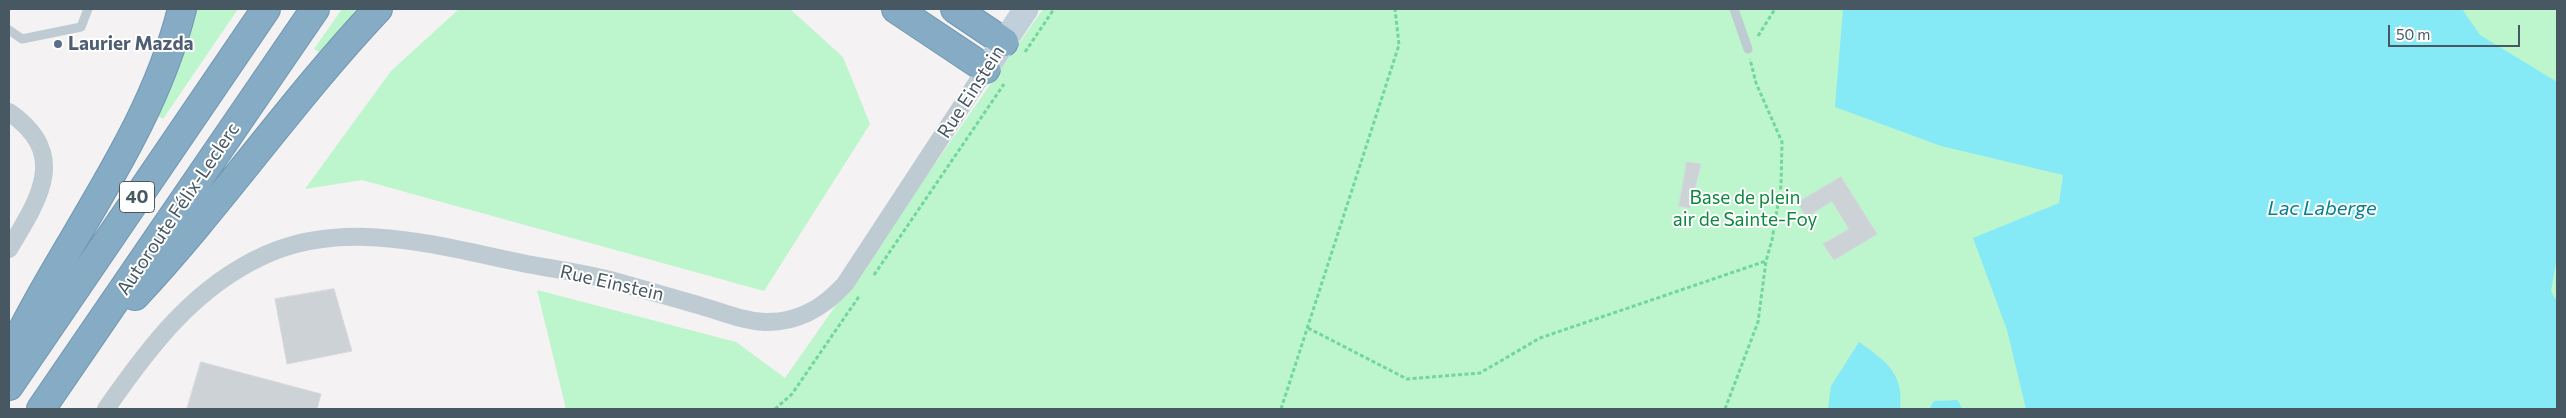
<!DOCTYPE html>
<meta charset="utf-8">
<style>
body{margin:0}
#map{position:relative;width:2566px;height:418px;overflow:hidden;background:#f4f2f2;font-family:Commissioner,sans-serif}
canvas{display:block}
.frame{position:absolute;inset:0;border:10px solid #475862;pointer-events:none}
.scale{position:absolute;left:2388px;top:25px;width:132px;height:22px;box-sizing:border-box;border:2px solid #475862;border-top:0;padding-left:6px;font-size:15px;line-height:18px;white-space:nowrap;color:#475862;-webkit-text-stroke:4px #fff;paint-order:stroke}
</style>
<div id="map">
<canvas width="2566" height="418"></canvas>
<div class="frame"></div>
<div class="scale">50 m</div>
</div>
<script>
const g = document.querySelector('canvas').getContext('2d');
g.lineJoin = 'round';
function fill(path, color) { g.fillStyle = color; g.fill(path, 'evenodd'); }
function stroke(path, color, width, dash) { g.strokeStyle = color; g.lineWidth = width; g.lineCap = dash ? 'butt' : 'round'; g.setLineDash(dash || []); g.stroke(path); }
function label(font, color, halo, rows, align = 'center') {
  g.font = font + ' Commissioner,sans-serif'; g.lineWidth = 4; g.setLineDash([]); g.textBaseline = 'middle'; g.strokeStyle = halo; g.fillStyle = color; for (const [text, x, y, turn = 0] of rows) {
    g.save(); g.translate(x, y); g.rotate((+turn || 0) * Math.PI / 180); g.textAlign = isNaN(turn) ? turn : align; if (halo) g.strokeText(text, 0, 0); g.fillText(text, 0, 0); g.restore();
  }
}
fill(new Path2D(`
 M196 9H238L163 119 155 114 171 86Z
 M342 9H361L322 54 314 49Z
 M459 9H790L843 57 870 124 764 291 362 180 305 189 391 71Z
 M1043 9H2557V409H566L537 290 736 342 785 378Z`), '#bdf5cd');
fill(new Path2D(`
 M1843 9H2462L2480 35 2557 82V257L2551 291 2557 302V409H2026L2007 330 1973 238 2059 203 2063 175 1941 146 1835 107Z
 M1859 342C1886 361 1904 373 1900 409H1828L1831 386Z
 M1958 400 1962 409H1929L1934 401Z`), '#86eaf6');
const building = new Path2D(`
 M1687 162 1701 164 1690 208 1679 206Z
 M1841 177 1877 234 1834 260 1823 244 1849 229 1832 201 1807 217 1797 203Z
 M334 289 352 351 287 364 275 299Z
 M201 362 321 394 317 409H187Z`);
fill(building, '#cdd2d7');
stroke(building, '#d5d8de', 1);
const highway = new Path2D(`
 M896 9 986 69
 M955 9 1004 42
 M135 296C221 204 292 100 378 9
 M9 357C65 239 150 137 182 9
 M9 386 266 9
 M41 409 315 9`);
stroke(highway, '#7096b1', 30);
stroke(new Path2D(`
 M1758 36 1775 9
 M1025 52 1054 9
 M874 275 1004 84
 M1308 328 1407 379 1480 373 1540 338 1766 261
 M775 409 792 394 860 295
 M1281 409 1399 45 1395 9
 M1725 409 1758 322 1766 261 1772 240 1781 186 1782 142 1756 83 1750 59`), '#71d79a', 3, [4, 2.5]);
stroke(new Path2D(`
 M1734 9 1748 49
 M9 30 22 39 81 27 88 9`), '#becbd2', 9);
stroke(new Path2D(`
 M9 112C70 154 39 199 9 249
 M106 409C149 347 194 287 265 255 347 218 439 246 522 263 557 270 594 274 628 285 655 293 682 300 708 308 727 314 745 321 765 322 798 323 823 308 845 284L986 69`), '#becbd2', 18);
stroke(new Path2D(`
 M986 69 1026 9`), '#c1cfda', 25);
stroke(highway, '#85abc5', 28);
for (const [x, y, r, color] of [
 [58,44,5,"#5c6f8a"]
]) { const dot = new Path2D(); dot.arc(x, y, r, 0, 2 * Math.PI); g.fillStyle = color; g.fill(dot); stroke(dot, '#fff', 2); }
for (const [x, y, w] of [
 [137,197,35]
]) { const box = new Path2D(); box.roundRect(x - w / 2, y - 15.5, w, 31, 4); g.fillStyle = '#fff'; g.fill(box); stroke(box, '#475862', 1); }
label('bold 18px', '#475862', null, [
 ["40",137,197]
]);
label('bold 19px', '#4e5e75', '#fff', [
 ["Laurier Mazda",68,44]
], 'left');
label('19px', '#475862', '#fff', [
 ["Rue Einstein",971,92,-57],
 ["Autoroute Félix-Leclerc",178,209,-56],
 ["Rue Einstein",612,283,13]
]);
label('19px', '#0d883e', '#fff', [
 ["Base de plein",1745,198],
 ["air de Sainte-Foy",1745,220]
]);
label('italic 20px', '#048291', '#fff', [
 ["Lac Laberge",2322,208]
]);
</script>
